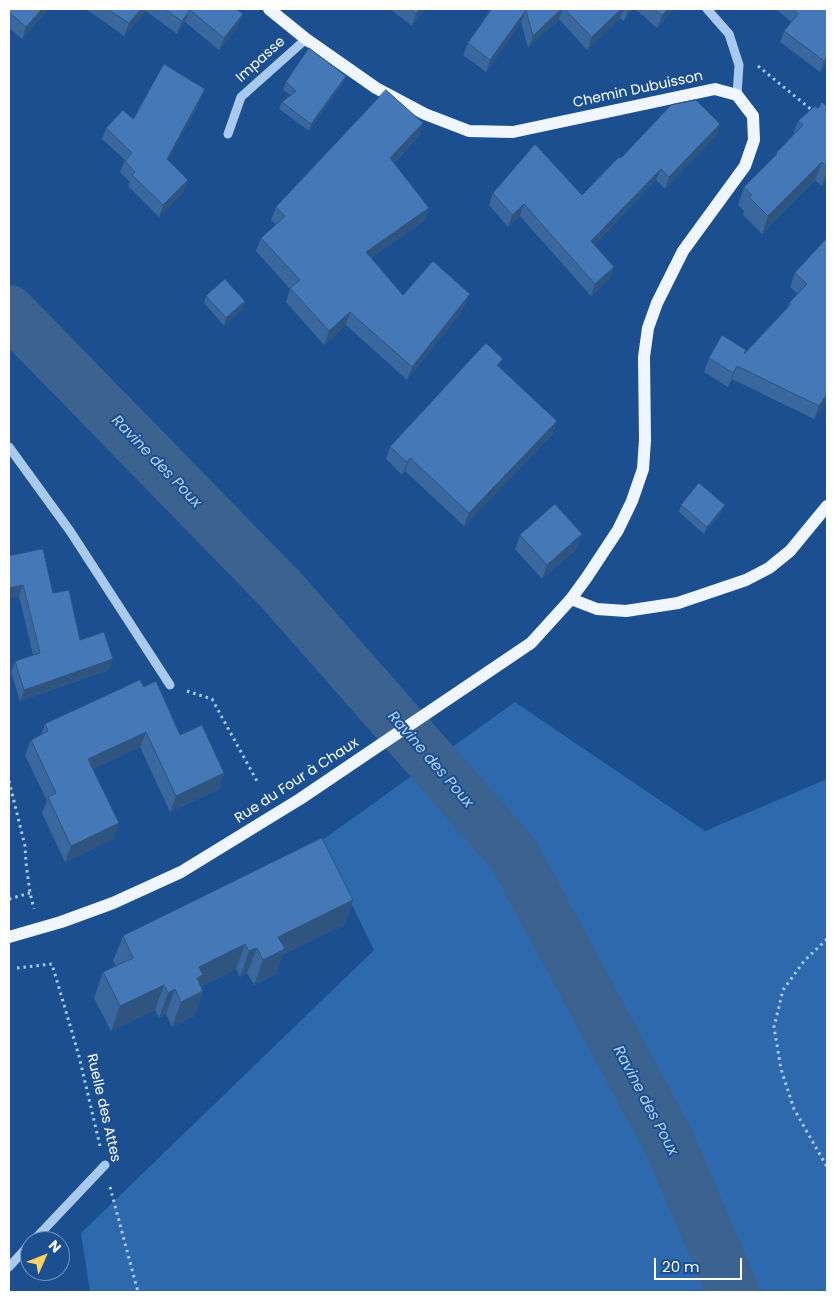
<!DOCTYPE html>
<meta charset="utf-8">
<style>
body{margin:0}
#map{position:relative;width:836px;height:1301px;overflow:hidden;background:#1b4f8f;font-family:Poppins,sans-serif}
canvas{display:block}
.frame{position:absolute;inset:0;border:10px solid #fff;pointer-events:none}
.north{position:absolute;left:20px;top:1231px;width:50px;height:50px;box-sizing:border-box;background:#1b4f8f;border:1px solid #7695bc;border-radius:50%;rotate:46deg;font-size:14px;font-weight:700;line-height:20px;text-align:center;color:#fff}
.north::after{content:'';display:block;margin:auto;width:18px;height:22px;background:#ffd166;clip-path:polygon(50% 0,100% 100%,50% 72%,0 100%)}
.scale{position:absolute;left:654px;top:1258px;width:88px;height:22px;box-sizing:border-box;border:2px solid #fff;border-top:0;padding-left:6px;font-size:15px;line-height:18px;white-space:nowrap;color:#fff;-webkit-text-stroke:4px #1b4f8f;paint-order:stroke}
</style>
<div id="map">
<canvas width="836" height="1301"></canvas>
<div class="frame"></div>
<div class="north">N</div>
<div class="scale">20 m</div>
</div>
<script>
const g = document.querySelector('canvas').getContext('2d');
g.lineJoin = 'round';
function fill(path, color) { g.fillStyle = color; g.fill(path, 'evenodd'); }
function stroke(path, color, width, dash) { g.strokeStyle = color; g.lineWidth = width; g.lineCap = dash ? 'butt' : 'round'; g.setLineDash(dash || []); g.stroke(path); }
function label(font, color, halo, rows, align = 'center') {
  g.font = font + ' Poppins,sans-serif'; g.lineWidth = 4; g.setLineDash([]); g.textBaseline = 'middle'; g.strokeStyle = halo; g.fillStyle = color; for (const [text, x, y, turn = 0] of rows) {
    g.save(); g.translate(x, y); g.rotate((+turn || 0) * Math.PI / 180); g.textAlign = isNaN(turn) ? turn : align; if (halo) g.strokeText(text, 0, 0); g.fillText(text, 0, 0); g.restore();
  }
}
fill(new Path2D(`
 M515 702 705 831 827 779V1292H90L81 1233 374 950 321 841Z`), '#2e69ad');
stroke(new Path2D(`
 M9 311 282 591 514 855 669 1142 733 1292`), '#3c6290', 52);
stroke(new Path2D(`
 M758 66 813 111
 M187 691 212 699 258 783
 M9 781 25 846 26 863 30 893 34 909
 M9 899 30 893
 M827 939 804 961 783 990 774 1027 781 1069 794 1109 827 1167
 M17 968 52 964 79 1056 100 1146
 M110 1187 138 1292`), '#a9c9ee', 3, [2.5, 4]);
stroke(new Path2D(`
 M707 9 729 34 739 65 737 95
 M228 134 241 97 306 39
 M9 447 70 531 170 685
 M33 1241 105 1165
 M9 1267 30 1244`), '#a9c9ee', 9);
stroke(new Path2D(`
 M571 599 597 609 626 611 678 603 746 580 769 568 790 551 827 506
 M9 937 61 922 113 903 181 872 300 799 531 643 571 599 587 577 618 530 632 501 643 469 645 440 644 357 648 328 657 303 683 251 745 166 754 140 753 116 737 95 715 89 513 132 469 131 425 114 376 88 306 39 269 9`), '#f0f6ff', 12);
fill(new Path2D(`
 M9 9H49L22 39 9 28Z
 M86 9H236L238 27 219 50 185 22 177 34 146 11 124 36Z
 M390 9H425L412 26Z
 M489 9H633L624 21 620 18 587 50 559 19 528 48 521 22 486 72 463 55 468 43 490 10Z
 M635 9H674L657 28Z
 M776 9H827V62L820 72 780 42 784 31 791 22Z
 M286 82 343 83 309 131 279 109 282 102 290 95 283 90Z
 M201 100 168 160 184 191 159 217 128 186 130 182 120 172 125 160 102 139 106 128 133 119Z
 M827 107V180L822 186 815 180 762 234 743 215 744 211 738 205 744 187 775 156 776 153 792 137 798 121 818 108Z
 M423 123 418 137 394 163 429 208 424 221 371 258 403 295 465 307 407 380 346 325 324 345 286 302 290 289 256 251 261 238 276 225 271 220 276 207Z
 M720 124 716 136 665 189 656 180 594 245 614 267 609 279 591 296 520 216 508 227 489 205 493 193 582 195 621 158Z
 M827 238V403L826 402 814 419 732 379 728 387 704 372 709 358 745 353 787 308 789 303 798 294 790 287 795 273Z
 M206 296 245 301 243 308 224 326 204 303Z
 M500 367 553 434 464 526 405 471 402 475 386 459 390 447Z
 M681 505 722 512 704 534 679 512Z
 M520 535 577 548 542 579 515 549Z
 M9 556 53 593 80 640 109 670 20 701 11 672 15 661 33 655 19 596 9 598Z
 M144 687 180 735 224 773 219 789 170 812 140 747 93 769 113 839 65 862 42 813 47 801 25 755 31 740 41 735 45 724Z
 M353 900 344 925 282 955 276 974 254 985 247 973 240 977 236 969 201 987 203 991 194 1016 172 1027 166 1014 159 1018 155 1010 111 1031 94 998 103 972 116 966 113 961 123 936Z`), '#3a679d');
fill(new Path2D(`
 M42 9H49L22 39 26 27Z
 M141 9H147L146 11 124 36 129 23Z
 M420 9H425L412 26 416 13Z
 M561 9H563L559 19 528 48 533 36Z
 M621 9H624L620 18 587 50 592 37Z
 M628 9H633L624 21Z
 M668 9H674L657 28 662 15Z
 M190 10 185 22 177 34 182 21Z
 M526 10 521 22 486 72 490 60Z
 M243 14 238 27 219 50 224 38Z
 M827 57V62L820 72 824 61Z
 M346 76 343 83 309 131 311 124Z
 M205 89 201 100 163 170 167 159Z
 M423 123 418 137 385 171 390 158Z
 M720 124 716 136 665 189 669 177Z
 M822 162 815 180 762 234 768 216Z
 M661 169 656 180 586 253 591 241Z
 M827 170V180L822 186Z
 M188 180 184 191 159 217 163 205Z
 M524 204 520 216 508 227 512 215Z
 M429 208 424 221 361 265 366 252Z
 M614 267 609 279 591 296 595 284Z
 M470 294 465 307 407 380 412 367Z
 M245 301 243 308 224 326 226 318Z
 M350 312 346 325 324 345 329 331Z
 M503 359 498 371 497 365Z
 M737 366 732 379 728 387 733 373Z
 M827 394V399L826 402 814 419 819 406Z
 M557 421 553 434 464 526 469 513Z
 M410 458 405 471 402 475 407 462Z
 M725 505 722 512 704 534 707 527Z
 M582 534 577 548 542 579 547 565Z
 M23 585 19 596 9 598V588Z
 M113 659 109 670 20 701 24 690Z
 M146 732 140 747 83 774 88 759Z
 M224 773 219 789 170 812 176 796Z
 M119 823 113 839 65 862 71 846Z
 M353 900 344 925 282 955 276 974 254 985 263 960 278 937Z
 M245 944 236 969 199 988 203 991 194 1016 172 1027 181 1002 199 967Z
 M257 948 247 973 240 977 249 951Z
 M164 985 155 1010 111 1031 120 1006Z
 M175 989 166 1014 159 1018 168 993Z`), '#305480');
const building = new Path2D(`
 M9 9H42L26 27 9 12Z
 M108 9H141L129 23Z
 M165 9H236L243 14 224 38 190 10 182 21Z
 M411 9H420L416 13Z
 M492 9H561L533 36 526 10 490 60 468 43Z
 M565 9H621L592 37Z
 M654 9H668L662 15Z
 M792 9H827V57L824 61 784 31 798 14Z
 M309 48 346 76 311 124 282 102 296 91 286 82Z
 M164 64 205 89 167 159 188 180 163 205 132 175 135 172 125 161 132 153 106 128 123 110 133 119Z
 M386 90 423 123 390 158 429 208 366 252 403 295 433 261 470 294 412 367 350 312 329 331 290 288 300 280 261 238 285 216 276 207Z
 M696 100 720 124 669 177 661 169 591 241 614 267 595 284 524 204 512 215 493 193 535 144 582 195 619 157 621 158 671 105Z
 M822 102 827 107V167L822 162 768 216 749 197 752 195 744 187 777 154 776 153 803 125 798 121 815 106 818 108Z
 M827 238V394L819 406 737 366 733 373 709 358 722 335 746 350 744 354 791 304 789 303 807 284 795 273Z
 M225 279 245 301 226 318 206 296Z
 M486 343 503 359 497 365 557 421 469 513 410 458 407 462 390 447Z
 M699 483 725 505 707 527 681 505Z
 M555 504 582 534 547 565 520 535Z
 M43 549 53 593 69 590 80 640 104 632 113 659 24 690 15 661 40 653 23 585 9 588V556Z
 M140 680 144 687 156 681 180 735 202 725 224 773 176 796 146 732 88 759 119 823 71 846 48 797 56 793 31 740 48 731 45 724Z
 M322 838 353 900 278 937 285 949 263 960 257 948 249 951 245 944 199 967 203 975 197 978 203 991 181 1002 175 989 168 993 164 985 120 1006 103 972 133 958 123 936Z`);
fill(building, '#4478b7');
stroke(building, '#305480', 1);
label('14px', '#fff', '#1b4f8f', [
 ["Impasse",261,60,-42],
 ["Chemin Dubuisson",638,90,-12],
 ["Rue du Four à Chaux",297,781,-33],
 ["Ruelle des Attes",103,1108,77]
]);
label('italic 15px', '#b5d3f5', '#1b4f8f', [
 ["Ravine des Poux",156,462,46],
 ["Ravine des Poux",430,760,49],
 ["Ravine des Poux",645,1101,62]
]);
</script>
